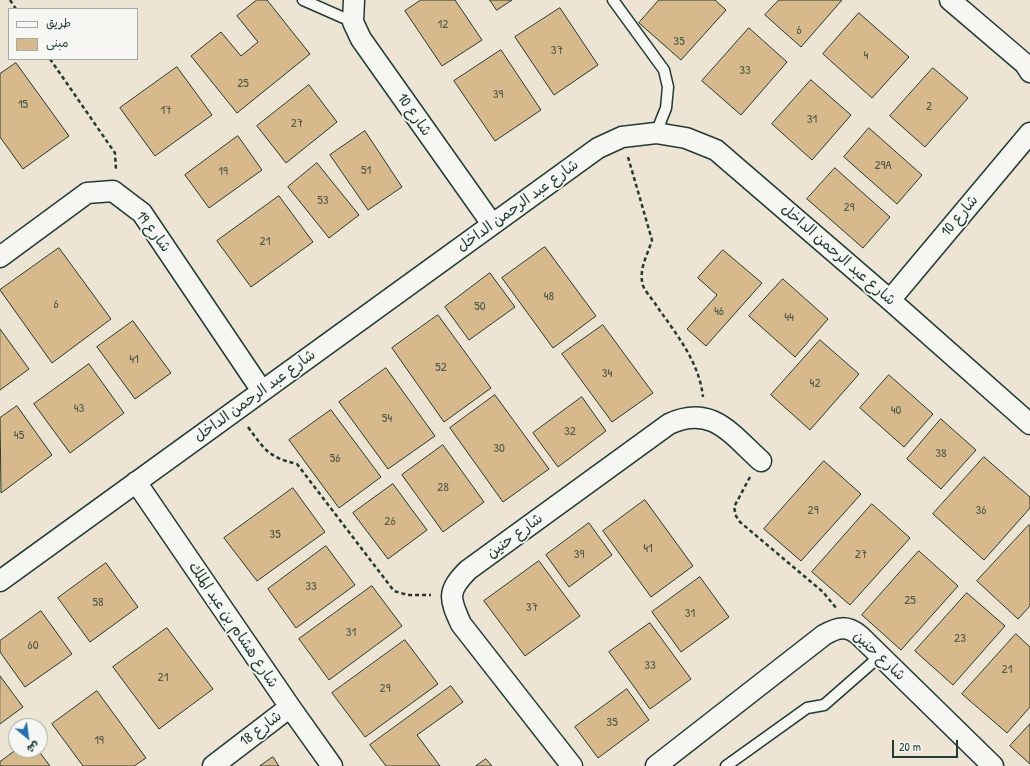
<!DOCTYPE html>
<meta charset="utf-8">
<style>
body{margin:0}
#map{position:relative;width:1030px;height:766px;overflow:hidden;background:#ede4d3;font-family:"Patrick Hand","Playpen Sans Arabic",sans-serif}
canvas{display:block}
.legend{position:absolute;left:8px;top:8px;width:130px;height:52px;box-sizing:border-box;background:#f6f6f2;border:1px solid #a0aca6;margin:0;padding:5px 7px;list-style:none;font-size:12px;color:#1f3d34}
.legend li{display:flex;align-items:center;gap:8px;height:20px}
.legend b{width:20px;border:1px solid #a0aca6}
.north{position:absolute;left:8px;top:718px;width:40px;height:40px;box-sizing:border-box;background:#f6f6f2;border:1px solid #a0aca6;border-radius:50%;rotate:151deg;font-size:11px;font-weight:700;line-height:16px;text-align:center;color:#1f3d34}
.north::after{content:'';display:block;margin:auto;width:14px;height:18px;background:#1f6fb2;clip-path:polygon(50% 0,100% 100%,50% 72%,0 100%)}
.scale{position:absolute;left:892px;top:740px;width:66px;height:18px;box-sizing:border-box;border:2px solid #1f3d34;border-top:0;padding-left:5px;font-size:12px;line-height:14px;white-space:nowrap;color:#1f3d34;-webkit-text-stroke:3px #f6f6f2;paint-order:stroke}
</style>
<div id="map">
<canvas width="1030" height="766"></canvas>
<ul class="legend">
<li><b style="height:5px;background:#f6f6f2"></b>طريق</li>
<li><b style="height:11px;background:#d7b98b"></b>مبنى</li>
</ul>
<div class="north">ش</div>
<div class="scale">20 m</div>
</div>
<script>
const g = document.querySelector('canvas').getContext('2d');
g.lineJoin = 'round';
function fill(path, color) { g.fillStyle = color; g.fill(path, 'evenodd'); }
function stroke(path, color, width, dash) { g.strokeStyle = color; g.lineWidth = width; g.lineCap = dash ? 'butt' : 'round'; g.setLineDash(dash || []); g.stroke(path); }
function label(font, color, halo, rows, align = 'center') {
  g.font = font + ' "Patrick Hand","Playpen Sans Arabic",sans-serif'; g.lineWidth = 3.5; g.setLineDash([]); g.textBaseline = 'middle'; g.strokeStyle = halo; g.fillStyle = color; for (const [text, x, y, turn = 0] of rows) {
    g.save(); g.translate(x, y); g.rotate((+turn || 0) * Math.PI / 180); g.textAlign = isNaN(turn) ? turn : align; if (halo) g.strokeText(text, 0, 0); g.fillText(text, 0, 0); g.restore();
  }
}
const building = new Path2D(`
 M257 0H267L310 54 237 113 191 56 221 32 241 56 258 42 237 16Z
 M421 0H455L482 40 442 66 405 11Z
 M490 0H512L497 10Z
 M659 0H715L726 10 681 60 639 23Z
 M779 0H842L801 47 765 15Z
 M560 8 598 65 554 95 515 37Z
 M859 13 909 57 872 98 823 54Z
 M749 28 787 62 741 115 702 81Z
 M501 50 541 110 495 141 454 81Z
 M16 63 69 136 23 169 0 137V74Z
 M177 67 212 115 155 156 120 108Z
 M933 68 968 98 925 147 890 116Z
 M811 80 851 115 812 160 772 124Z
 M309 85 337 122 286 163 257 126Z
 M869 128 922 175 897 204 844 157Z
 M365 131 402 187 368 210 330 155Z
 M238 136 262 170 209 208 185 175Z
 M317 163 359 215 329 238 288 187Z
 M835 168 890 217 863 248 807 199Z
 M279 196 313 242 251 287 217 241Z
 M545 247 596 316 553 348 502 278Z
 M59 248 111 319 52 363 0 290Z
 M723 250 762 283 706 346 687 329 717 295 698 278Z
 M490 273 515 307 469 340 445 307Z
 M783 279 828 319 795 357 749 316Z
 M438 315 491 388 444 422 392 348Z
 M133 321 171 373 135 399 97 347Z
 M603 325 653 393 612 422 562 354Z
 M0 329 29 369 0 390Z
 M820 340 859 374 810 430 771 395Z
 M89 364 124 413 70 453 34 404Z
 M386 368 435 436 388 469 339 402Z
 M889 375 933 414 904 447 860 408Z
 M495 395 549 469 503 502 450 428Z
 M582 397 606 431 558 467 533 433Z
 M17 406 52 455 1 493 0 418Z
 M331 410 381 477 339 508 289 440Z
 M941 419 976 450 941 489 907 459Z
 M443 445 484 502 443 532 402 475Z
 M984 457 1030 497V508L984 560 933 514Z
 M824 461 861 494 801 561 764 529Z
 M393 484 427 530 388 559 353 513Z
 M293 488 325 532 257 581 224 538Z
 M645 500 693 566 651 597 603 531Z
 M872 504 910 538 850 605 812 572Z
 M589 523 612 555 569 587 546 555Z
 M1029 525 1030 527V606L1018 619 977 581Z
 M326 546 355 585 296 628 268 589Z
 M919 551 958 586 901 650 862 615Z
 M539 561 580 616 525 656 484 601Z
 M106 563 138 607 90 642 58 598Z
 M700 577 729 617 681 652 652 612Z
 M372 586 402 626 329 680 299 639Z
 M967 593 1005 626 953 685 915 651Z
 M41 611 72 654 25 687 0 652V641Z
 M650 623 691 679 650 709 609 652Z
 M167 628 213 689 159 729 113 667Z
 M1016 634 1030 647V707L1007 733 962 694Z
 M405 640 438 684 365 737 332 693Z
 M0 676 23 707 0 724Z
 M451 686 463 702 417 735 440 766H386L370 745Z
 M627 689 649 720 598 758 575 727Z
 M97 691 146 758 134 766H83L52 724Z
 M1030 724V764L1010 746Z
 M16 750H38L50 766H0V762Z
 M273 757 279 766H260Z
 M486 759 492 766H476Z`);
fill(building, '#d7b98b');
stroke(building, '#1f3d34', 1);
const service = new Path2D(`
 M303 0 353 22
 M613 0 664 70 668 87 666 108 656 133
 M726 766 807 708 824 705 880 656`);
const minor = new Path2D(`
 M354 0 353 22 361 39 492 224
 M950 0 1025 64 1030 72
 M0 257 87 193 113 191 142 213 262 391
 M890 300 1030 133
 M136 482 290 707 332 766
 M0 581 598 148 622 137 656 133 686 138 716 150 890 300 1030 424
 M213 766 290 707
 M572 766 461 624C449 598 447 591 468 570L669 424C712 404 731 434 761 461
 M656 766 824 635C838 627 847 625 860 636L993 766`);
stroke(service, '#1f3d34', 13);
stroke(minor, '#1f3d34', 23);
stroke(new Path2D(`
 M10 0 16 9
 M50 59 115 153 116 170
 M628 157 652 240C648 254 640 266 642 281 642 289 652 298 656 305 676 334 699 361 703 397
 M248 427C265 450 268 457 297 464L394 591 408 595H431
 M750 477 734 507 736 516 740 522 823 592 837 609`), '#1f3d34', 2.5, [4, 3]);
stroke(service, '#f6f6f2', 10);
stroke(minor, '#f6f6f2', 20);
label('13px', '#4d5c4a', null, [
 ["12",443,25],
 ["6",799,31],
 ["35",679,42],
 ["37",557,51],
 ["4",866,56],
 ["33",745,71],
 ["25",243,84],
 ["39",498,95],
 ["15",23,105],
 ["2",929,107],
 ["17",166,111],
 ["31",812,120],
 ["27",297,124],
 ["29A",883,166],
 ["51",366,171],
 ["19",223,172],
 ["53",323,201],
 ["29",849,208],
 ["21",265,242],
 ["48",549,297],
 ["6",56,305],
 ["50",480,307],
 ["46",719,312],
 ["44",789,318],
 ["41",134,360],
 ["52",441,368],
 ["34",607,374],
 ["42",815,384],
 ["43",79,409],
 ["40",896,411],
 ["54",387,419],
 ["32",570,432],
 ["45",19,436],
 ["30",499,449],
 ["38",941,454],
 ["56",335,459],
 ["28",443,488],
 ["29",813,511],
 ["36",981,511],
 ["26",390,522],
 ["35",275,535],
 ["41",648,549],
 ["39",579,555],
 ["27",861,555],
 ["33",311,587],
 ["25",910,601],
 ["58",98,603],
 ["37",532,608],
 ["31",690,614],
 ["31",351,633],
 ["23",960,639],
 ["60",33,646],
 ["33",650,666],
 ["21",1007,670],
 ["21",163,678],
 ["29",385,689],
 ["35",612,723],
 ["19",99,741]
]);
label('15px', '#1f3d34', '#f6f6f2', [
 ["شارع 10",414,115,55],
 ["شارع عبد الرحمن الداخل",518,206,-36],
 ["شارع 10",960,216,-50],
 ["شارع 19",153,232,53],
 ["شارع عبد الرحمن الداخل",838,255,41],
 ["شارع عبد الرحمن الداخل",255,396,-36],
 ["شارع حنين",515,536,-36],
 ["شارع هشام بن عبد الملك",233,625,56],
 ["شارع حنين",879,656,43],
 ["شارع 18",261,729,-37]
]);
</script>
